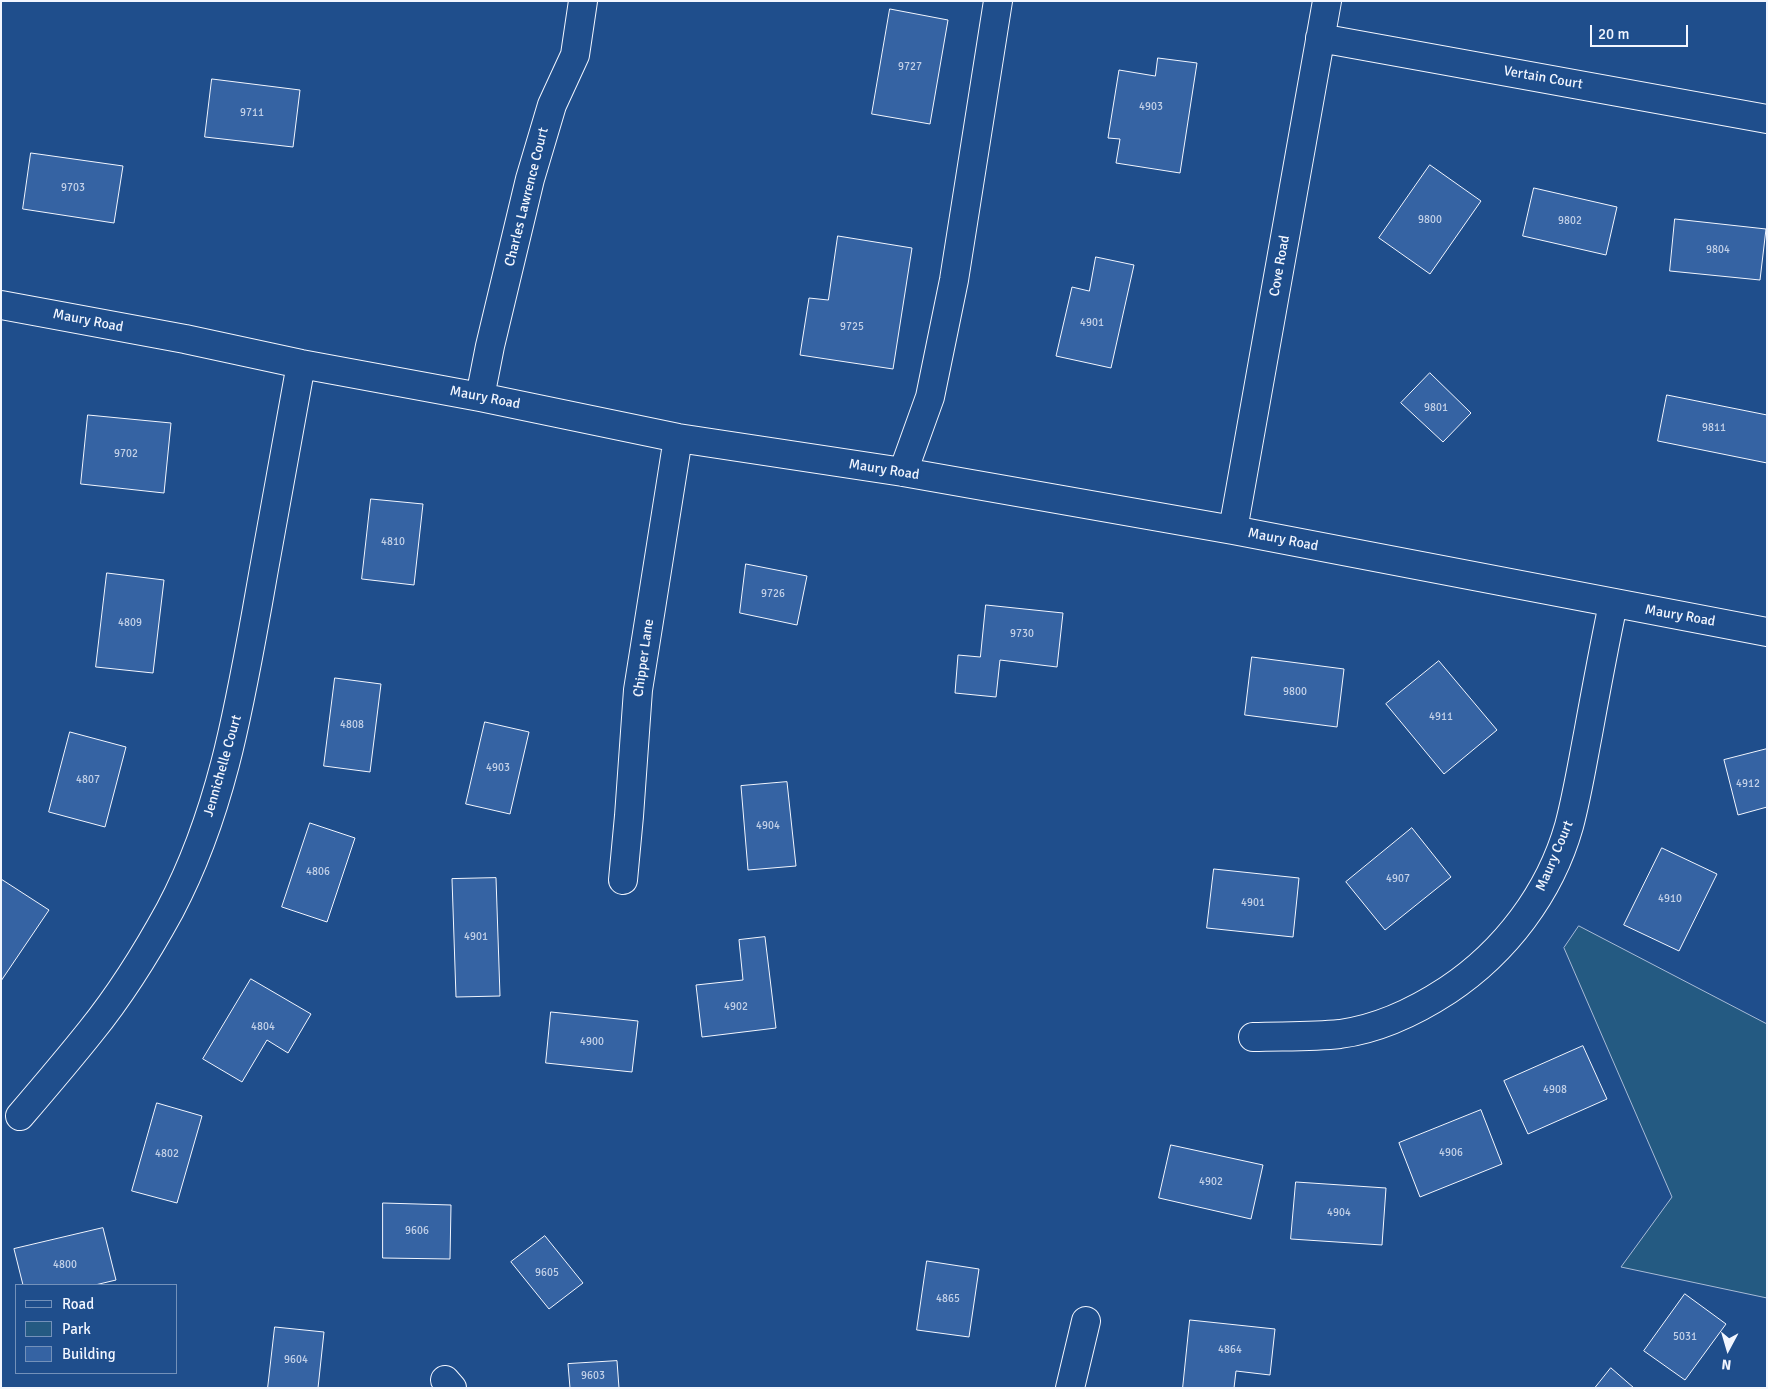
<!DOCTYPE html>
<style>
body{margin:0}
#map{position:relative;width:1768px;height:1389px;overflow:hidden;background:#1f4e8c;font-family:Signika,sans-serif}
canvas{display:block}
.frame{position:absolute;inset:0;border:2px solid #f2f6ff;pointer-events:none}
.legend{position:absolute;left:15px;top:1284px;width:162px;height:90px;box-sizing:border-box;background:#1f4e8c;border:1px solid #7391ba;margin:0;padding:6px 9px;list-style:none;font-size:15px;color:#f2f6ff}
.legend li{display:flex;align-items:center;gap:10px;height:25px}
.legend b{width:25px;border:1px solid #7391ba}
.north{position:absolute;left:1703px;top:1324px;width:50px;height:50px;-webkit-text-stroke:4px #1f4e8c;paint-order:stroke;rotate:186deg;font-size:14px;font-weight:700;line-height:20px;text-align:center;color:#f2f6ff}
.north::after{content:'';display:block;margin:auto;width:18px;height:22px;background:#f2f6ff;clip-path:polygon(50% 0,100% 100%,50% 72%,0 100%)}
.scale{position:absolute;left:1590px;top:25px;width:98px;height:22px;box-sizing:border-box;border:2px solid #f2f6ff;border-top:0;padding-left:6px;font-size:15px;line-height:18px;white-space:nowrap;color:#f2f6ff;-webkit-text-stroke:4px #1f4e8c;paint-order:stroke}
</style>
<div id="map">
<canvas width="1768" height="1389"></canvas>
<div class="frame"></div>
<ul class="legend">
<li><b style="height:6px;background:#1f4e8c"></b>Road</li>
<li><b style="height:14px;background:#245a82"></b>Park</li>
<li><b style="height:14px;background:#3563a3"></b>Building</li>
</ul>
<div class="north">N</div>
<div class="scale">20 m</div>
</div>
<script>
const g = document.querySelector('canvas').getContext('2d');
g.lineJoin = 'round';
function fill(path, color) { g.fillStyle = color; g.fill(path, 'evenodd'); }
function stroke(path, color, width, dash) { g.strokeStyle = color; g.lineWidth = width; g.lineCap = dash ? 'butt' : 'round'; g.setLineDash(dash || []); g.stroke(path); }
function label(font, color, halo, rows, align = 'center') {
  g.font = font + ' Signika,sans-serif'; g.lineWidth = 4; g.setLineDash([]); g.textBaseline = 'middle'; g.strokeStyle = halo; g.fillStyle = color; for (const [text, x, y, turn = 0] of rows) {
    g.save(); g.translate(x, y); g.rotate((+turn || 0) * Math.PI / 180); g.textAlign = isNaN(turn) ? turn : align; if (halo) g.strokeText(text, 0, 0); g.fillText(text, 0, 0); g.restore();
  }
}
const green = new Path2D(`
 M1579 926 1767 1024V1298L1621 1267 1672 1197 1564 948Z`);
fill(green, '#245a82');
stroke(green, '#a8bbd7', 1);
const building = new Path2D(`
 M890 9 948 20 930 124 872 114Z
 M1158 58 1197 63 1180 173 1116 163 1120 139 1108 138 1119 70 1155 76Z
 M212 79 300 90 293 147 205 137Z
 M31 153 123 166 114 223 23 209Z
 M1430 165 1481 201 1430 274 1379 238Z
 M1534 188 1617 207 1606 255 1523 236Z
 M1675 219 1766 229 1760 280 1670 271Z
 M838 236 912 248 893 369 800 355 809 298 828 300Z
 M1096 257 1134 265 1111 368 1056 356 1072 287 1089 291Z
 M1430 373 1471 413 1443 442 1401 403Z
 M1667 395 1767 415V463L1658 441Z
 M88 415 171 423 164 493 81 484Z
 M371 499 423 504 414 585 362 579Z
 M746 564 807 576 797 625 740 613Z
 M107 573 164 580 153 673 96 667Z
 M986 605 1063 613 1057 667 1000 660 996 697 955 693 958 655 980 657Z
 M1252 657 1344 669 1337 727 1245 715Z
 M1439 661 1497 730 1444 774 1386 704Z
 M335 678 381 684 370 772 324 766Z
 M485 722 529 732 510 814 466 804Z
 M70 732 126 747 105 827 49 812Z
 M1767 749V807L1738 815 1724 760Z
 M787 782 796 866 748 870 741 786Z
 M310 823 355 838 327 922 282 907Z
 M1412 828 1451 877 1385 930 1346 882Z
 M1662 848 1717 874 1679 951 1624 925Z
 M1214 869 1299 878 1293 937 1207 928Z
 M496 878 500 996 456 997 452 879Z
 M1 879 49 910 1 981Z
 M765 937 776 1028 702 1037 696 985 743 980 739 940Z
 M251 979 311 1014 288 1053 267 1040 242 1082 203 1059Z
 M551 1012 638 1021 632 1072 546 1063Z
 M1583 1046 1607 1099 1528 1134 1504 1081Z
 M157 1103 202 1116 177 1203 132 1191Z
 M1481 1110 1502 1164 1420 1197 1399 1143Z
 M1171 1145 1263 1165 1251 1219 1159 1198Z
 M1296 1182 1386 1188 1382 1245 1291 1239Z
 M383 1203 451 1205 450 1259 383 1258Z
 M103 1228 116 1280 95 1285H23L14 1249Z
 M545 1236 583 1283 549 1309 511 1262Z
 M927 1261 979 1269 969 1337 917 1330Z
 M1685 1294 1726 1324 1685 1380 1644 1351Z
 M1190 1320 1275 1329 1270 1375 1236 1371 1234 1388H1183Z
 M275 1327 324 1332 318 1388H268Z
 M617 1361 619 1388H570L568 1364Z
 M1611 1368 1634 1388H1595Z`);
fill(building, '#3563a3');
stroke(building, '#f2f6ff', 1);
const minor = new Path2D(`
 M1320 38 1767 119
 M1 305 185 339 301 364 480 397 678 438 903 472 1233 530 1767 632
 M480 397 490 346 530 179 552 105 575 55 583 1
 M903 472 930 397 954 280 998 1
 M1233 530 1327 1
 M623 880 629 816 638 690 678 438
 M1253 1037C1282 1036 1312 1037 1340 1034 1377 1029 1416 1011 1448 990 1505 952 1550 893 1569 826 1577 796 1582 765 1588 734 1596 690 1604 647 1613 604
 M20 1116C44 1088 68 1060 91 1031 121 994 147 952 170 910 221 814 239 709 258 603 272 523 287 443 301 364
 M445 1380 452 1388
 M1070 1388 1086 1321`);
stroke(minor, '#f2f6ff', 30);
stroke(minor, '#1f4e8c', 28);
label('11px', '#c3d1e8', null, [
 ["9727",910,67],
 ["4903",1151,107],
 ["9711",252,113],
 ["9703",73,188],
 ["9800",1430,220],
 ["9802",1570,221],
 ["9804",1718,250],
 ["4901",1092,323],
 ["9725",852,327],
 ["9801",1436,408],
 ["9811",1714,428],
 ["9702",126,454],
 ["4810",393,542],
 ["9726",773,594],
 ["4809",130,623],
 ["9730",1022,634],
 ["9800",1295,692],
 ["4911",1441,717],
 ["4808",352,725],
 ["4903",498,768],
 ["4807",88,780],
 ["4912",1748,784],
 ["4904",768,826],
 ["4806",318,872],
 ["4907",1398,879],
 ["4910",1670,899],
 ["4901",1253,903],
 ["4901",476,937],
 ["4902",736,1007],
 ["4804",263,1027],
 ["4900",592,1042],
 ["4908",1555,1090],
 ["4906",1451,1153],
 ["4802",167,1154],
 ["4902",1211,1182],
 ["4904",1339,1213],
 ["9606",417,1231],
 ["4800",65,1265],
 ["9605",547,1273],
 ["4865",948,1299],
 ["5031",1685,1337],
 ["4864",1230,1350],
 ["9604",296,1360],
 ["9603",593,1376]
]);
label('14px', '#f2f6ff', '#1f4e8c', [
 ["Vertain Court",1543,78,10],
 ["Charles Lawrence Court",527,197,-76],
 ["Cove Road",1280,266,-80],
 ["Maury Road",88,321,11],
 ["Maury Road",485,398,11],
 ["Maury Road",884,470,9],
 ["Maury Road",1283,540,11],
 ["Maury Road",1680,616,10],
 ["Chipper Lane",644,658,-82],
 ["Jennichelle Court",223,766,-74],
 ["Maury Court",1555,856,-67]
]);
</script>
